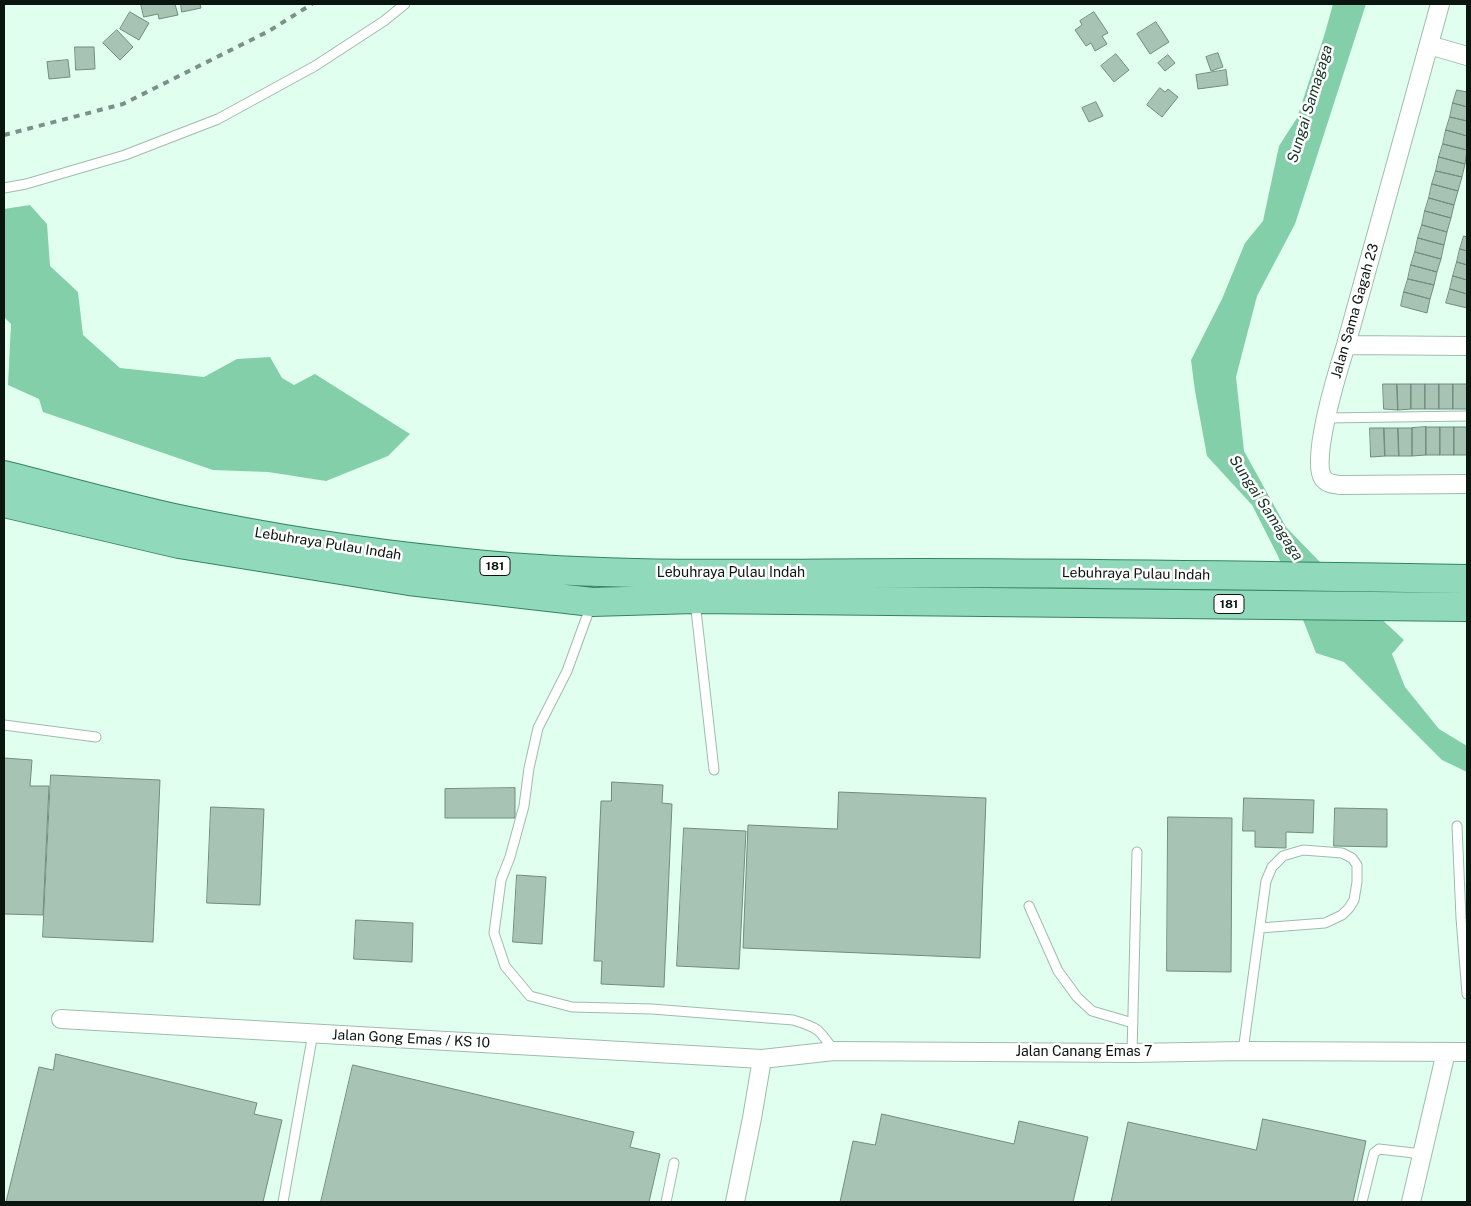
<!DOCTYPE html>
<style>
body{margin:0}
#map{position:relative;width:1471px;height:1206px;overflow:hidden;background:#e1ffef;font-family:"Public Sans",sans-serif}
canvas{display:block}
.frame{position:absolute;inset:0;border:5px solid #0a1510;pointer-events:none}
</style>
<div id="map">
<canvas width="1471" height="1206"></canvas>
<div class="frame"></div>
</div>
<script>
const g = document.querySelector('canvas').getContext('2d');
g.lineJoin = 'round';
function fill(path, color) { g.fillStyle = color; g.fill(path, 'evenodd'); }
function stroke(path, color, width, dash) { g.strokeStyle = color; g.lineWidth = width; g.lineCap = dash ? 'butt' : 'round'; g.setLineDash(dash || []); g.stroke(path); }
function label(font, color, halo, rows, align = 'center') {
  g.font = font + ' "Public Sans",sans-serif'; g.lineWidth = 5; g.setLineDash([]); g.textBaseline = 'middle'; g.strokeStyle = halo; g.fillStyle = color; for (const [text, x, y, turn = 0] of rows) {
    g.save(); g.translate(x, y); g.rotate((+turn || 0) * Math.PI / 180); g.textAlign = isNaN(turn) ? turn : align; if (halo) g.strokeText(text, 0, 0); g.fillText(text, 0, 0); g.restore();
  }
}
fill(new Path2D(`
 M1333 4H1366L1295 224 1257 296 1236 377 1244 451 1286 527 1318 560 1404 640 1392 654 1405 687 1439 729 1467 746V772L1442 760 1344 662 1316 653 1278 556 1252 505 1207 456 1195 391 1191 360 1222 299 1245 243 1263 221 1279 146 1297 118 1325 33Z
 M30 205 47 224 50 266 78 292 83 335 120 368 204 377 237 359 270 357 282 378 294 385 315 374 410 434 388 456 326 481 268 472 213 470 43 412 39 399 8 385 11 324 4 317V209Z`), '#83cfaa');
const building = new Path2D(`
 M141 4H175L178 15 159 19 158 14 144 17Z
 M181 4H200L201 8 182 12Z
 M130 12 149 23 139 40 120 29Z
 M1094 12 1108 33 1102 36 1107 44 1095 51 1091 43 1086 46 1075 30 1082 25 1080 21Z
 M1156 22 1169 42 1150 54 1137 34Z
 M117 30 133 47 120 60 103 43Z
 M75 47H94L95 69 76 70Z
 M1218 53 1223 67 1211 71 1206 57Z
 M1116 54 1129 70 1114 82 1101 66Z
 M1168 55 1175 63 1165 71 1158 63Z
 M68 60 70 77 49 79 47 62Z
 M1226 70 1228 85 1198 89 1196 75Z
 M1160 88 1165 92 1168 89 1178 97 1162 117 1147 105Z
 M1457 90 1467 92V107L1453 103Z
 M1096 102 1103 116 1089 122 1082 108Z
 M1453 103 1467 107V121L1450 117Z
 M1450 117 1467 121V136L1446 130Z
 M1446 130 1467 136V150L1443 144Z
 M1443 144 1467 150 1465 164 1439 157Z
 M1439 157 1465 164 1462 177 1436 171Z
 M1436 171 1462 177 1458 191 1432 184Z
 M1432 184 1458 191 1454 205 1429 198Z
 M1429 198 1454 205 1451 218 1425 211Z
 M1425 211 1451 218 1447 232 1422 225Z
 M1422 225 1447 232 1444 245 1418 238Z
 M1464 236 1467 237V251L1460 249Z
 M1418 238 1444 245 1441 259 1415 252Z
 M1460 249 1467 251V265L1457 262Z
 M1415 252 1441 259 1437 272 1411 265Z
 M1457 262 1467 265V280L1453 276Z
 M1411 265 1437 272 1434 285 1408 279Z
 M1453 276 1467 280V294L1450 289Z
 M1408 279 1434 285 1430 299 1404 292Z
 M1450 289 1467 294V308L1446 303Z
 M1404 292 1430 299 1427 313 1401 306Z
 M1383 384H1397L1398 410 1384 409Z
 M1397 384H1411V409L1398 410Z
 M1411 384H1425V409H1411Z
 M1425 384H1439V409H1425Z
 M1439 384H1453V409H1439Z
 M1453 384H1467V409H1453Z
 M1426 427H1440V455H1426Z
 M1426 427V455L1412 456V428Z
 M1440 427H1454V455H1440Z
 M1454 427H1467V455H1454Z
 M1370 428H1384L1385 456 1371 457Z
 M1384 428H1398L1399 456H1385Z
 M1398 428H1412V456H1399Z
 M4 758 32 760 30 786H49L43 915 4 914Z
 M51 775 160 780 153 942 43 937Z
 M612 782 663 785 662 803 672 804 664 987 601 984 602 961H594L601 801H611Z
 M515 788V818H445V789Z
 M839 792 986 798 980 958 743 948 748 825 837 829Z
 M1244 798 1314 800 1313 833 1286 832V848L1255 847V831H1243Z
 M211 807 264 809 260 905 207 903Z
 M1335 808 1387 809V847L1334 846Z
 M1168 817 1232 818 1231 972 1167 971Z
 M684 828 746 831 739 969 677 966Z
 M517 875 546 877 542 944 513 942Z
 M356 920 413 923 412 962 354 959Z
 M56 1054 257 1103 254 1114 282 1120 263 1202H6L39 1067 53 1070Z
 M353 1065 634 1132 630 1147 660 1154 649 1202H321Z
 M882 1114 1014 1144 1019 1121 1088 1137 1073 1202H840L853 1141 875 1145Z
 M1263 1119 1366 1141 1353 1202H1111L1128 1122 1256 1150Z`);
fill(building, '#a6c3b4');
stroke(building, '#728c7e', 1);
const lane = new Path2D(`
 M4 188 26 184 125 155 218 119 315 66 384 21 405 4
 M1327 418 1467 416
 M695 601 714 770
 M591 605 567 671 538 728 529 768 524 806 510 857 501 880 494 933 505 966 530 996 572 1007 652 1009 793 1020C819 1028 819 1029 834 1051
 M4 725 96 737
 M1457 826 1461 918 1467 994
 M1029 906 1058 971 1077 997 1092 1011 1133 1023
 M1243 1051 1266 881 1272 867 1283 856 1303 850 1342 853 1352 858 1357 865V882L1354 900 1349 908 1342 915 1325 923 1260 928
 M1132 1053 1137 852
 M283 1202 313 1033
 M666 1202 674 1163
 M1362 1202 1374 1153 1379 1149 1422 1154`);
const street = new Path2D(`
 M1440 4 1346 345C1339 367 1310 460 1323 478 1327 484 1334 484 1340 485L1467 484
 M1429 45 1467 56
 M1346 345 1467 346
 M61 1019 762 1059
 M735 1202 752 1118 762 1059 834 1051 1132 1053 1243 1051 1467 1052
 M1411 1202 1446 1052`);
const primary = new Path2D(`
 M4 475C63 490 123 507 183 520 270 538 358 552 446 561 603 579 762 573 920 573 1102 573 1285 576 1467 579
 M4 503 179 544 409 581 592 602 695 599 1467 607`);
stroke(lane, '#9fbbac', 11);
stroke(street, '#9fbbac', 20);
stroke(primary, '#328461', 30);
stroke(lane, '#fff', 9);
stroke(street, '#fff', 18);
stroke(primary, '#91d9bb', 28);
stroke(new Path2D(`
 M4 135 123 104 269 31 312 4`), '#7c9186', 4, [6, 6]);
for (const [x, y, w] of [
 [495,566,30],
 [1229,604,30]
]) { const box = new Path2D(); box.roundRect(x - w / 2, y - 9.5, w, 19, 4); g.fillStyle = '#fff'; g.fill(box); stroke(box, '#0a1510', 1); }
label('bold 12px', '#0a1510', null, [
 ["181",495,566],
 ["181",1229,604]
]);
label('14px', '#0a1510', '#fff', [
 ["Jalan Sama Gagah 23",1355,311,-74],
 ["Lebuhraya Pulau Indah",328,544,9],
 ["Lebuhraya Pulau Indah",731,573],
 ["Lebuhraya Pulau Indah",1136,574,1],
 ["Jalan Gong Emas / KS 10",411,1039,3],
 ["Jalan Canang Emas 7",1084,1052]
]);
label('italic 15px', '#123525', '#fff', [
 ["Sungai Samagaga",1310,104,-73],
 ["Sungai Samagaga",1266,508,57]
]);
</script>
